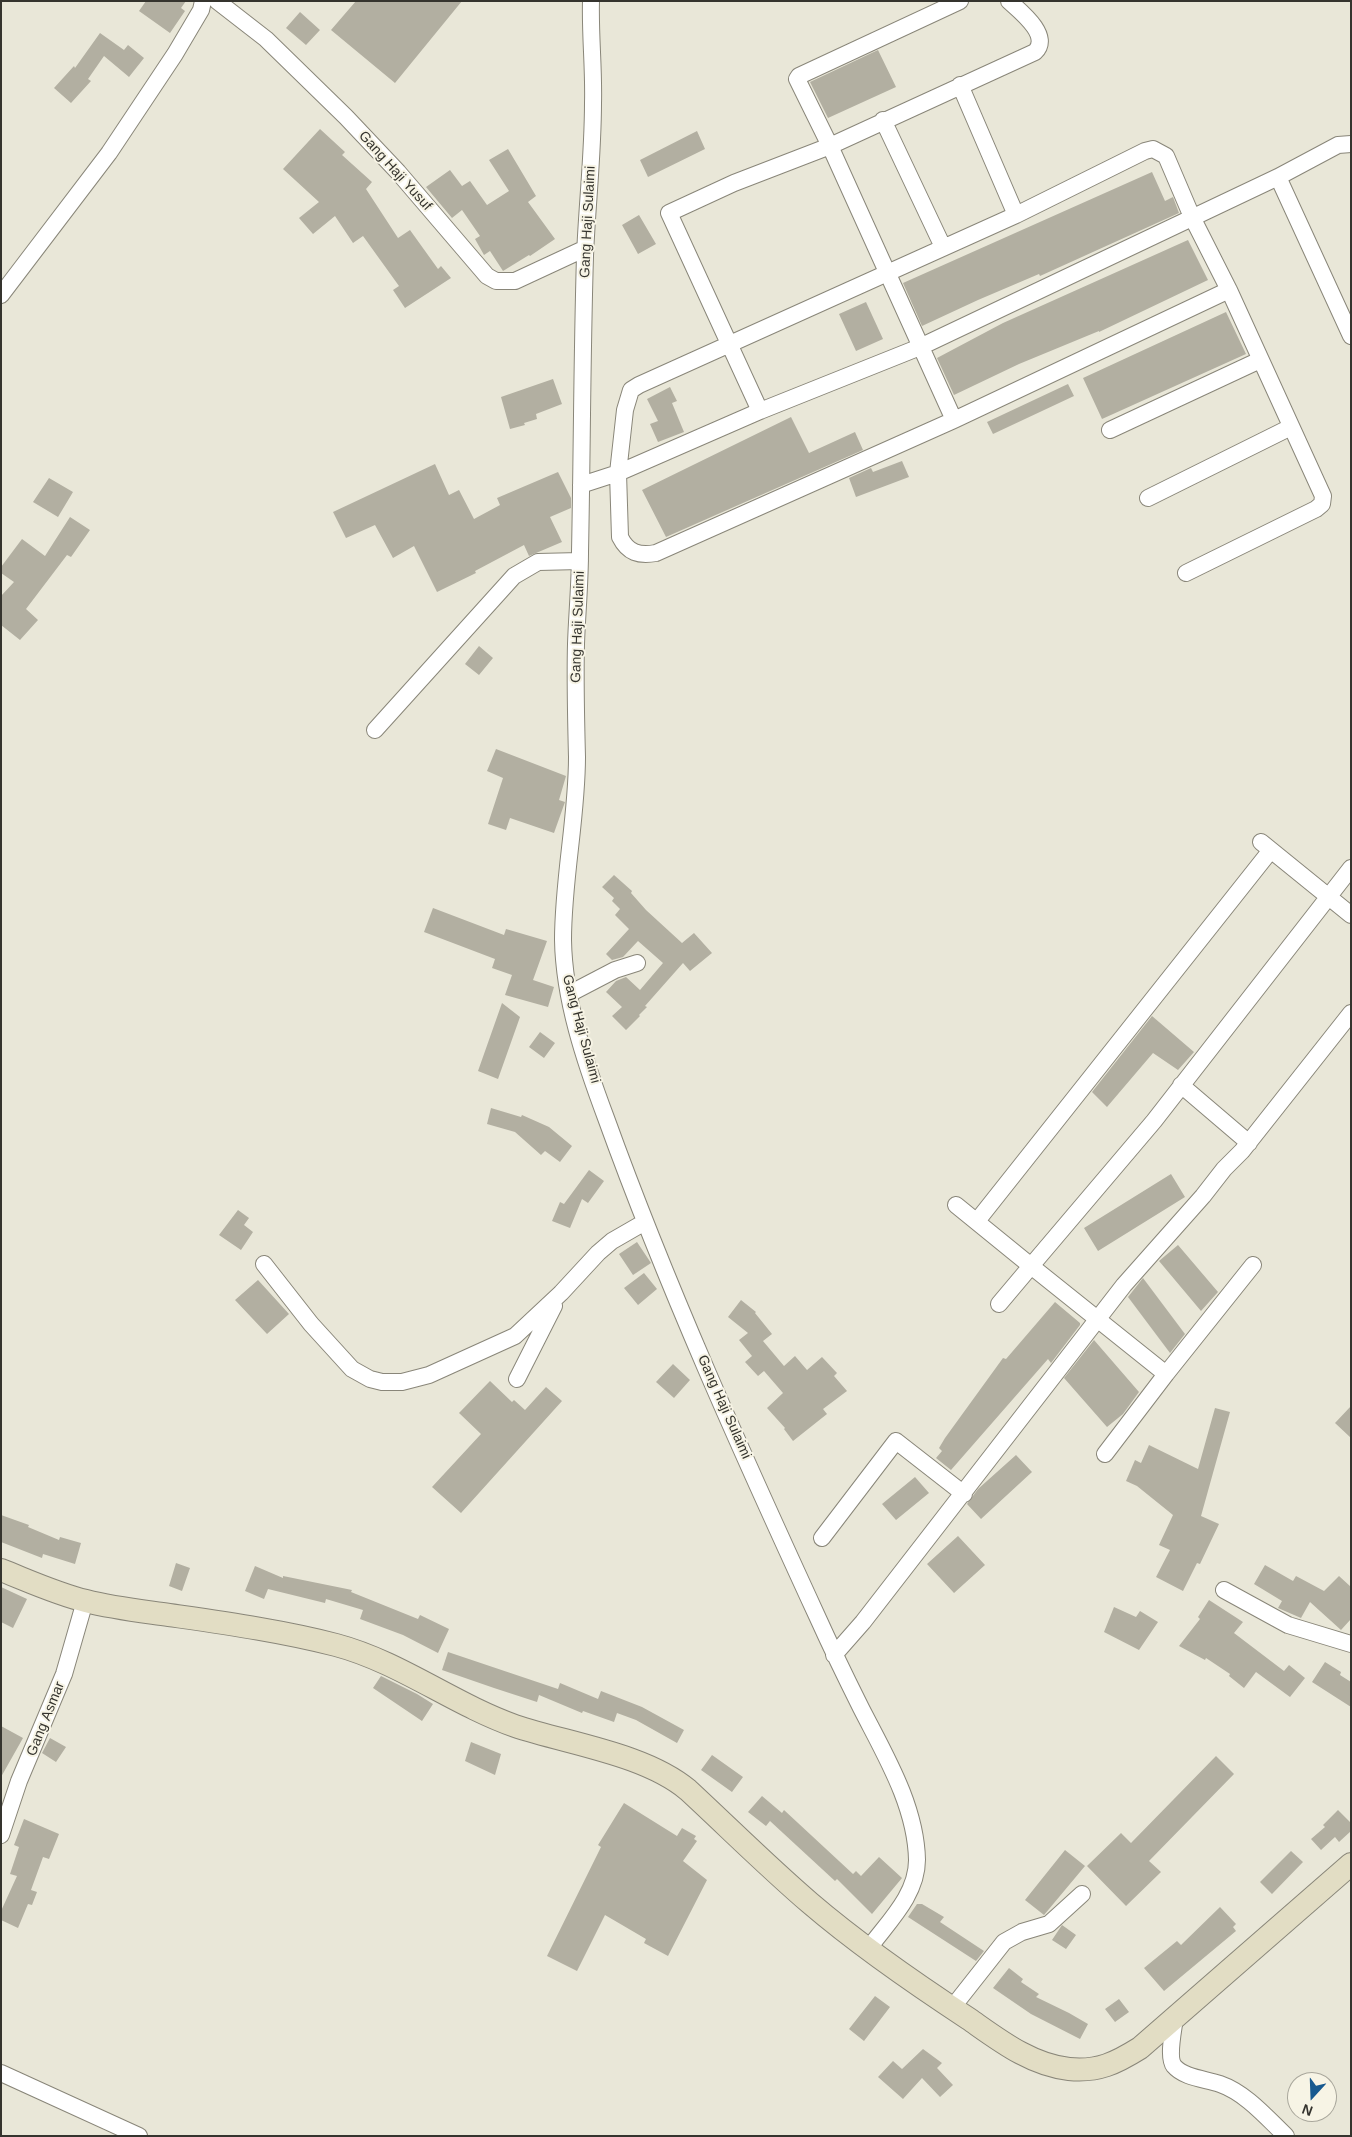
<!DOCTYPE html>
<style>
body{margin:0}
#map{position:relative;width:1352px;height:2137px;overflow:hidden;background:#e9e7d8;font-family:Helvetica,sans-serif}
canvas{display:block}
.frame{position:absolute;inset:0;border:2px solid #35342e;pointer-events:none}
.north{position:absolute;left:1287px;top:2072px;width:50px;height:50px;box-sizing:border-box;background:#f7f4e5;border:1px solid #a9a79c;border-radius:50%;rotate:200deg;font-size:14px;font-weight:700;line-height:20px;text-align:center;color:#35342e}
.north::after{content:'';display:block;margin:auto;width:18px;height:22px;background:#17598f;clip-path:polygon(50% 0,100% 100%,50% 72%,0 100%)}
</style>
<div id="map">
<canvas width="1352" height="2137"></canvas>
<div class="frame"></div>
<div class="north">N</div>
</div>
<script>
const g = document.querySelector('canvas').getContext('2d');
g.lineJoin = 'round';
function fill(path, color) { g.fillStyle = color; g.fill(path, 'evenodd'); }
function stroke(path, color, width, dash) { g.strokeStyle = color; g.lineWidth = width; g.lineCap = dash ? 'butt' : 'round'; g.setLineDash(dash || []); g.stroke(path); }
function label(font, color, halo, rows, align = 'center') {
  g.font = font + ' Helvetica,sans-serif'; g.lineWidth = 4; g.setLineDash([]); g.textBaseline = 'middle'; g.strokeStyle = halo; g.fillStyle = color; for (const [text, x, y, turn = 0] of rows) {
    g.save(); g.translate(x, y); g.rotate((+turn || 0) * Math.PI / 180); g.textAlign = isNaN(turn) ? turn : align; if (halo) g.strokeText(text, 0, 0); g.fillText(text, 0, 0); g.restore();
  }
}
fill(new Path2D(`
 M146 1H186L181 8 185 11 170 33 139 11Z
 M356 1H462L395 83 331 30Z
 M300 12 320 30 306 45 286 28Z
 M100 33 124 50 128 45 144 58 129 77 104 56 88 79 91 81 71 103 54 88 74 66 75 68Z
 M878 50 896 87 828 118 810 82Z
 M320 129 345 152 342 155 372 182 366 189 398 238 410 230 438 269 441 266 451 278 405 308 393 290 399 286 363 236 353 243 335 216 313 234 299 218 319 202 283 169Z
 M697 131 705 149 648 177 640 160Z
 M508 149 536 196 528 202 555 239 530 256 529 255 503 271 490 251 484 255 475 239 480 236 462 210 452 218 426 187 450 170 462 186 470 181 487 205 509 191 489 160Z
 M1152 172 1165 201 1173 197 1179 213 1040 276 1039 274 978 300 922 326 903 283Z
 M639 215 656 244 638 254 622 225Z
 M1188 240 1208 280 1099 332V331L1019 364 954 395 937 358 1003 323Z
 M866 302 883 339 856 351 839 314Z
 M1226 312 1246 354 1102 419 1083 378Z
 M553 379 562 404 536 414 537 419 524 423 525 425 510 429 501 397Z
 M1068 384 1074 396 993 434 987 422Z
 M670 387 677 401 672 403 684 432 658 442 650 424 658 421 647 399Z
 M791 417 809 453 855 432 863 450 666 537 642 490Z
 M902 461 909 477 856 497 849 478 871 468 873 472Z
 M435 464 449 495 459 490 474 519 500 505 497 498 558 472 571 498V508L550 517 562 542 529 556 524 545 475 571 476 573 437 592 414 546 393 558 375 525 346 538 333 512Z
 M49 478 73 492 58 517 33 502Z
 M70 517 90 530 71 557 67 555 26 609 38 620 20 640 1 625V596L14 582 1 573V567L22 539 45 556Z
 M479 646 493 658 479 675 465 664Z
 M496 749 566 776 559 800 565 802 554 833 510 818 506 830 488 824 503 778 487 771Z
 M614 875 632 891 631 893 646 910 682 943 694 933 712 953 690 971 683 963 645 1006 647 1007 639 1015 640 1016 626 1030 612 1016 622 1007 606 992 616 981 626 977 640 990 663 963 638 941 623 957 612 960 606 954 629 929 615 915 620 909 612 901 614 898 602 887Z
 M433 908 504 935 506 929 547 941 533 980 554 987 548 1007 505 995 512 975 492 968 495 959 424 932Z
 M502 1003 520 1017 498 1079 478 1071Z
 M1152 1016 1194 1052 1178 1070 1153 1053 1107 1107 1092 1092Z
 M540 1032 555 1043 544 1058 529 1047Z
 M491 1108 521 1117 522 1115 549 1127 572 1146 560 1162 545 1151 541 1155 515 1132 487 1124Z
 M589 1170 604 1181 588 1203 582 1199 570 1228 552 1221 560 1202 564 1204Z
 M1171 1174 1185 1197 1098 1251 1084 1228Z
 M238 1210 249 1218 244 1225 253 1232 241 1250 219 1235Z
 M637 1242 651 1263 633 1275 619 1254Z
 M1178 1245 1218 1292 1201 1311 1159 1261Z
 M644 1273 657 1289 638 1305 624 1288Z
 M1143 1278 1185 1334 1170 1353 1128 1297Z
 M258 1280 289 1314 267 1334 235 1300Z
 M741 1300 756 1312 755 1313 772 1334 763 1341 784 1366 795 1356 807 1370 822 1357 837 1373 834 1376 847 1391 823 1409 827 1414 793 1441 784 1429 785 1428 767 1408 783 1393 764 1371 758 1376 745 1362 752 1356 739 1340 748 1333 728 1317Z
 M1055 1302 1080 1323V1325L1051 1363 1048 1359 951 1470 936 1458 942 1451 939 1448 945 1438 1003 1358 1006 1359Z
 M1094 1340 1139 1392 1123 1414 1107 1427 1064 1378Z
 M673 1364 690 1380 674 1398 656 1382Z
 M490 1381 512 1402 514 1400 525 1410 546 1387 562 1401 461 1513 432 1487 481 1434 459 1413Z
 M1351 1406V1438L1335 1423Z
 M1215 1408 1230 1412 1201 1516 1219 1524 1200 1564 1197 1563 1183 1591 1156 1577 1170 1550 1159 1545 1173 1515 1137 1486 1126 1481 1135 1460 1141 1463 1149 1445 1198 1469Z
 M1016 1455 1032 1472 981 1519 967 1504 978 1489Z
 M915 1477 929 1493 896 1520 882 1504Z
 M1 1515 29 1525 28 1527 59 1540 60 1537 81 1543 75 1564 43 1554 42 1558 1 1542Z
 M958 1536 985 1565 954 1593 927 1564Z
 M176 1563 190 1568 182 1591 169 1586Z
 M1265 1565 1293 1581 1296 1576 1324 1591 1339 1576 1351 1587V1619L1341 1630 1310 1602 1301 1618 1278 1608 1282 1601 1254 1584Z
 M255 1566 283 1578V1576L352 1590 351 1592 418 1619 420 1615 449 1629 438 1653 403 1635 360 1619 363 1610 326 1599 325 1603 268 1589 264 1599 245 1591Z
 M1 1587 27 1599 13 1628 1 1622Z
 M1209 1600 1243 1622 1234 1633 1284 1671 1289 1665 1305 1678 1290 1697 1256 1672 1244 1688 1229 1676 1230 1674 1206 1658 1205 1660 1179 1646 1200 1619 1198 1617Z
 M1114 1607 1136 1617 1140 1611 1158 1622 1139 1650 1104 1632Z
 M448 1652 558 1689 560 1683 598 1699 601 1691 642 1707 684 1730 677 1743 636 1720 617 1713 614 1722 583 1711 582 1713 539 1695 537 1702 494 1688 442 1670Z
 M1325 1662 1341 1672 1340 1675 1351 1682V1707L1312 1682Z
 M381 1676 417 1694 433 1704 422 1721 373 1688Z
 M1 1726 23 1738 1 1777Z
 M50 1738 66 1747 56 1762 42 1753Z
 M471 1742 501 1754 495 1775 465 1761Z
 M712 1755 743 1777 732 1792 701 1770Z
 M1216 1756 1234 1774 1149 1861 1161 1872 1126 1906 1087 1866 1121 1833 1131 1843Z
 M762 1796 782 1813 784 1810 853 1874 856 1871 861 1876 879 1857 902 1878 872 1914 837 1879 835 1881 770 1821 766 1826 748 1812Z
 M624 1803 677 1836 682 1828 696 1836 694 1839 697 1841 683 1861 707 1880 668 1956 644 1943 646 1939 605 1915 577 1971 547 1956 601 1847 598 1845Z
 M1338 1810 1351 1823V1831L1339 1842 1335 1837 1321 1850 1311 1839 1325 1827 1323 1825Z
 M24 1819 59 1834 49 1859 43 1857 31 1890 37 1892 32 1905 28 1904 18 1928 1 1920V1911L17 1876 10 1874 19 1847 14 1845Z
 M1065 1850 1085 1866 1044 1915 1025 1900Z
 M1291 1851 1303 1862 1272 1894 1260 1882Z
 M917 1904H922L944 1917 940 1922 984 1951 976 1961 908 1917Z
 M1220 1907 1236 1924 1233 1927 1236 1931 1164 1991 1144 1968 1177 1941 1181 1945Z
 M1062 1925 1076 1935 1066 1949 1052 1940Z
 M1009 1968 1023 1979 1021 1982 1039 1994 1036 1997 1069 2013 1088 2024 1080 2039 1031 2014 993 1988Z
 M875 1996 890 2007 864 2041 849 2029Z
 M1119 1999 1129 2012 1115 2022 1105 2009Z
 M923 2049 942 2063 937 2068 953 2085 940 2097 922 2078 903 2099 878 2077 893 2061 902 2069Z`), '#b2afa1');
const street = new Path2D(`
 M217 1 266 39 346 117 398 172 487 276 496 281H515L586 248
 M591 1C590 35 594 69 593 103 593 154 587 205 585 256 582 355 582 454 580 552 580 583 577 614 576 644 575 682 576 719 577 757 577 818 563 878 563 940 564 1000 585 1062 606 1118 667 1287 742 1453 817 1616 831 1647 846 1678 861 1708 885 1755 916 1806 917 1860 917 1895 888 1922 869 1948
 M960 85 1016 215
 M883 120 943 247
 M1278 177 1351 336
 M1 295 109 153 175 54 201 10 203 1
 M760 411 669 213 734 183 830 146 1035 52C1052 36 1020 11 1009 1
 M954 420 830 146 797 79 799 76 960 1
 M1110 430 1260 360
 M581 485 618 473 760 411 920 347 1278 177 1338 145 1351 144
 M1148 498 1291 427
 M1186 573 1316 509 1322 504 1323 496 1229 290 1192 217 1166 156 1153 149 1145 151 1016 215 639 385 631 390 625 410 618 473 620 537C628 553 639 556 656 553L954 420 1229 290
 M375 730 514 576 538 562 580 561
 M1261 842 1351 915
 M569 994 615 970 637 963
 M1181 1085 1249 1143
 M956 1205 1031 1266 1154 1121 1351 868
 M977 1221 1271 850
 M264 1264 311 1324 352 1369 370 1379 382 1382H402L429 1375 515 1336 561 1293 598 1253 612 1241 645 1222
 M999 1304 1031 1266 1166 1374 1105 1454
 M1166 1374 1253 1265
 M517 1379 554 1306
 M822 1538 896 1441 964 1494
 M1224 1590 1288 1625 1351 1644
 M834 1655 863 1622 1124 1285 1203 1196 1224 1169 1242 1151 1351 1013
 M1 1835 19 1781 64 1674 85 1601
 M952 2008 1004 1942 1022 1932 1049 1924 1082 1894
 M1175 2017C1174 2028 1167 2057 1174 2066 1184 2078 1206 2079 1220 2084 1246 2093 1267 2118 1286 2136
 M1 2073 139 2136`);
const secondary = new Path2D(`
 M1 1570C29 1581 57 1594 86 1601 113 1608 141 1611 169 1615 224 1623 282 1631 336 1645 400 1662 453 1704 515 1726 569 1744 645 1754 688 1790 728 1827 768 1867 810 1903 859 1945 914 1983 969 2019 999 2040 1031 2065 1069 2069 1098 2072 1116 2063 1140 2048L1351 1864`);
stroke(street, '#898679', 18);
stroke(secondary, '#898679', 24);
stroke(street, '#fff', 16);
stroke(secondary, '#e2ddc4', 22);
label('14px', '#35342e', '#f7f4e5', [
 ["Gang Haji Yusuf",395,171,48],
 ["Gang Haji Sulaimi",588,222,-87],
 ["Gang Haji Sulaimi",578,627,-88],
 ["Gang Haji Sulaimi",581,1029,75],
 ["Gang Haji Sulaimi",724,1407,66],
 ["Gang Asmar",46,1719,-68]
]);
</script>
